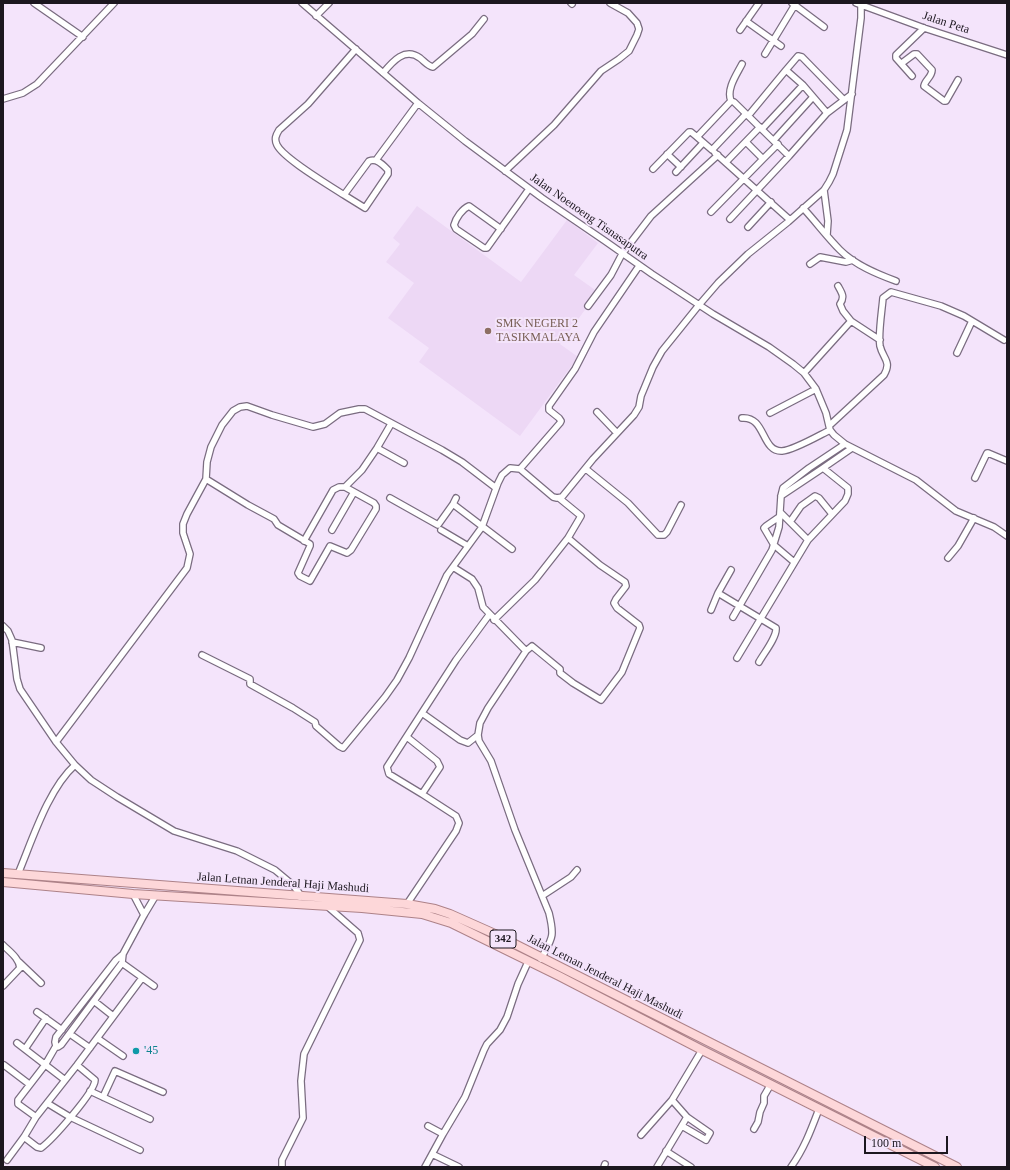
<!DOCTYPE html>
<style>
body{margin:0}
#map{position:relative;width:1010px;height:1170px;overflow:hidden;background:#f4e4fb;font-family:"Times New Roman",serif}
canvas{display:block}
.frame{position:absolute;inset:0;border:4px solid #1c171f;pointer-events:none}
.scale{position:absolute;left:864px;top:1136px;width:84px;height:18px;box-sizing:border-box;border:2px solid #1c171f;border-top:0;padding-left:5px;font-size:12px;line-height:14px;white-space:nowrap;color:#1c171f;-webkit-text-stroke:3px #f4e4fb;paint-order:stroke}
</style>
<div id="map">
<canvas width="1010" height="1170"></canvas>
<div class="frame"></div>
<div class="scale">100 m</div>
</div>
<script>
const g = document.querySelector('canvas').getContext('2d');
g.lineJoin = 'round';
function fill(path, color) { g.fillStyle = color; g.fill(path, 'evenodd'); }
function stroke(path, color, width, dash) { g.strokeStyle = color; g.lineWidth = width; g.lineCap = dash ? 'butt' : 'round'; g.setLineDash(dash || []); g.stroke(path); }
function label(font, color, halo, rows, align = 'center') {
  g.font = font + ' "Times New Roman",serif'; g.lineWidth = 4; g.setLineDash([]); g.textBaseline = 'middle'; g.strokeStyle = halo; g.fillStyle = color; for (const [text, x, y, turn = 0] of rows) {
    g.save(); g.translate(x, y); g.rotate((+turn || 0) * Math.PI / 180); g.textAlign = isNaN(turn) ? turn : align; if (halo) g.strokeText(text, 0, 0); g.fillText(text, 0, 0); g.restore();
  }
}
fill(new Path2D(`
 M417 206 521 282 567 220 598 243 574 275 598 292 560 344 578 357 520 436 419 362 429 348 388 318 414 283 386 262 400 244 393 238Z`), '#edd8f5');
const street = new Path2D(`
 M34 3 83 37
 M302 3 418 103 465 141 542 198 605 241 652 274 713 314 769 347 793 364 804 373 816 389 826 413 830 430 834 435 845 444 916 480 956 511 994 527 1007 536
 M571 3 572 4
 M792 3 824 27
 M856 3 924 28 1007 55
 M316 16 329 3
 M746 21 781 46
 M740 30 759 3
 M765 54 796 3
 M902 63 914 54H917L932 70C932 77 925 80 924 86L944 101H946L958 80
 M742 64C737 74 726 89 731 101L734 102 789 156 827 113 852 94
 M383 73C393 61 405 47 420 58 425 62 428 66 433 67L472 34 484 19
 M912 76 896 58V55L924 28
 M803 85 786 70 798 56 802 57 843 99
 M3 99 23 93 37 84 114 3
 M731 101 697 137 712 150 746 114
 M748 116 786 70
 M762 129 803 85 827 113
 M774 140 813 97
 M715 153 790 220
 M667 154 681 167
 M763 159 778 144
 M376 160 418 103
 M726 162 760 127
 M653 169 689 132H691L697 137
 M505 171 554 125 601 71 619 59 629 51 637 35 639 29 637 23 628 13 610 3
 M676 172 703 143
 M824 190 828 221 827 235
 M344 195 365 208 388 174V170C383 165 377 158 369 161L344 195C329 185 284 159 277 145 274 139 276 135 279 130L308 104 356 49
 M803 208C816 222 827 237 840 250 855 265 877 274 896 281
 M711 212 763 159 746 142
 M730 219 789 156
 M748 227 771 202
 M501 229 469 206C462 209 456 218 454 225L456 229 484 248H487L529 189
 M810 264 820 257 846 262 853 260
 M838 286C842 293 845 297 840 304L843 311 851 321
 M588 306 611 275 622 254 651 216 718 155
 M957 353 972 321
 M804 373 851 321 880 340
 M597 412 617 433
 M770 413 816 389
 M742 418C766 416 761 452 782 451 794 450 818 436 830 430
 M830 425 884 375C892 361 883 359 880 346 878 335 882 310 883 298L891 292 941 306 964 316 1004 340
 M377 448 404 463
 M823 468 852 448
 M520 469 560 423 561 421 559 418 549 410V406L575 369 594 332 639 266
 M586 469 628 503 658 535H664L667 532 681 505
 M975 478 987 453H988L1007 461
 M206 479 248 505 274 519 278 525 310 544V546L298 573 300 576 310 581 330 546 347 553 351 550 376 509V506L374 503 345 487
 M390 498 438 525 453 504 456 498
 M453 504 512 549
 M780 512 808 540
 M779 517 766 526 764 528 774 545 794 562
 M790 522 801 506 815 496 819 498 832 514
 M332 530 354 492
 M441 530 468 546
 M304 541 333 490 339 487H345L362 470 377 448 391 424
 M948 558 958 546 974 518
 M453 567 472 579 478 588 483 607 526 651 488 708 480 723 478 735 479 741 491 761 515 830 549 913C555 938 552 938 541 959
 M731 570 718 593 776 628C777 637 764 653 759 662
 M711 610 718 593
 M733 617 772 550 779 527 781 496 783 488 809 468 845 444
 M494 620 535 580 568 538
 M3 626 8 631 12 640 17 679 20 689 56 742 75 765 91 780 117 797 174 831 237 851 275 870 293 885 299 893 300 897
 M12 642 41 648
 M526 651 532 646 560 669V673L573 683 601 700 622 672 640 628 639 625 617 608 614 603 616 599 626 586 625 582 600 565 568 538 581 516 559 498
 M202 655 250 679V684L293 708 315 722 316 726 339 746 343 748 385 697 397 680 409 658 447 575 482 527 498 483 502 475 510 468 520 469 553 497 557 498 562 497 593 459 634 415 639 407 641 396 653 367 662 351 699 305 718 283 748 254 788 222 824 190 829 182 833 174 847 130 861 18V3
 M737 658 808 540 845 501 848 494V488L823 468 781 496
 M422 713 460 740 468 743 478 735
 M407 737 437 761 440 767 422 794 456 816 459 823 456 831 407 904
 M56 742 187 568 190 554 183 533V524L187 514 206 479 207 462 211 447 222 425 233 411 240 407 247 406 272 415 313 427 325 424 340 413 359 409H365L442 450 462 462 496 488
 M422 794 389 774 387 767 456 660 489 615
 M18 874C32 841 48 789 75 765
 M133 894 144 915
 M542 896 571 877 577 870
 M3 945C10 952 19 958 20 968L3 986
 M19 962 41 983
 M122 963 154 986
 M94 1001 113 1016
 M37 1012 62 1030
 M70 1034 90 1048
 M97 1038 123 1056
 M17 1043 65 1080
 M56 1046 58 1047 61 1045 122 963 123 954 144 915 156 895
 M25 1049 46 1018
 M4 1065 29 1084
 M90 1091 150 1119
 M103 1097 115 1071 163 1092
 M47 1103 70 1117 140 1150
 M36 1117 18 1104V1100L45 1065 56 1046 55 1042 56 1037 116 960 123 954
 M428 1126 443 1134
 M682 1126 706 1140 710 1133 687 1117 672 1100 702 1050
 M754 1129 758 1122 760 1112 764 1103V1096L771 1084
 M641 1135 672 1100
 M24 1137 37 1147 41 1148C52 1140 95 1092 95 1080L77 1065
 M666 1151 691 1167
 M432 1154 459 1167
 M7 1160 24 1137 36 1117 77 1065 142 978
 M282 1167V1160L303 1118 301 1081 304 1054 360 940 358 933 327 906
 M425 1167 443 1134 465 1097 484 1050 487 1044 500 1030 507 1017 518 984 528 962
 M604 1167 605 1164
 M657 1167 687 1117
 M791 1167C804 1149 811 1130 819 1109`);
const primary = new Path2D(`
 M3 873 407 904 435 909 450 914 495 934 957 1167
 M3 882 133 894 362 908 422 914 451 923 559 976 702 1050 935 1167`);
stroke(street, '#7a6c80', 8);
stroke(primary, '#ad8288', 10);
stroke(street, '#fff', 5.5);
stroke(primary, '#fdd7d9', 8);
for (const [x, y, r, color] of [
 [488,331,4,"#8d6e63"],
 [136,1051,4,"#0f9aa8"]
]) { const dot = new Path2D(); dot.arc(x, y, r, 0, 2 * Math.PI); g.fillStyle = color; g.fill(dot); stroke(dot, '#f4e4fb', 1.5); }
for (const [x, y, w] of [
 [503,939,26]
]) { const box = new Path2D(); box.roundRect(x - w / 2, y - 9, w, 18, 3); g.fillStyle = '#f4e4fb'; g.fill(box); stroke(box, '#1c171f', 1); }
label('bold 11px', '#1c171f', null, [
 ["342",503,939]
]);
label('12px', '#1c171f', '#f4e4fb', [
 ["Jalan Peta",946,23,18],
 ["Jalan Noenoeng Tisnasaputra",589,217,35],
 ["Jalan Letnan Jenderal Haji Mashudi",283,883,4],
 ["Jalan Letnan Jenderal Haji Mashudi",605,977,27]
]);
label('12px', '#785e54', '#f4e4fb', [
 ["SMK NEGERI 2",496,324],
 ["TASIKMALAYA",496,338]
], 'left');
label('12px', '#0d838f', '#f4e4fb', [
 ["'45",144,1051]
], 'left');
</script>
